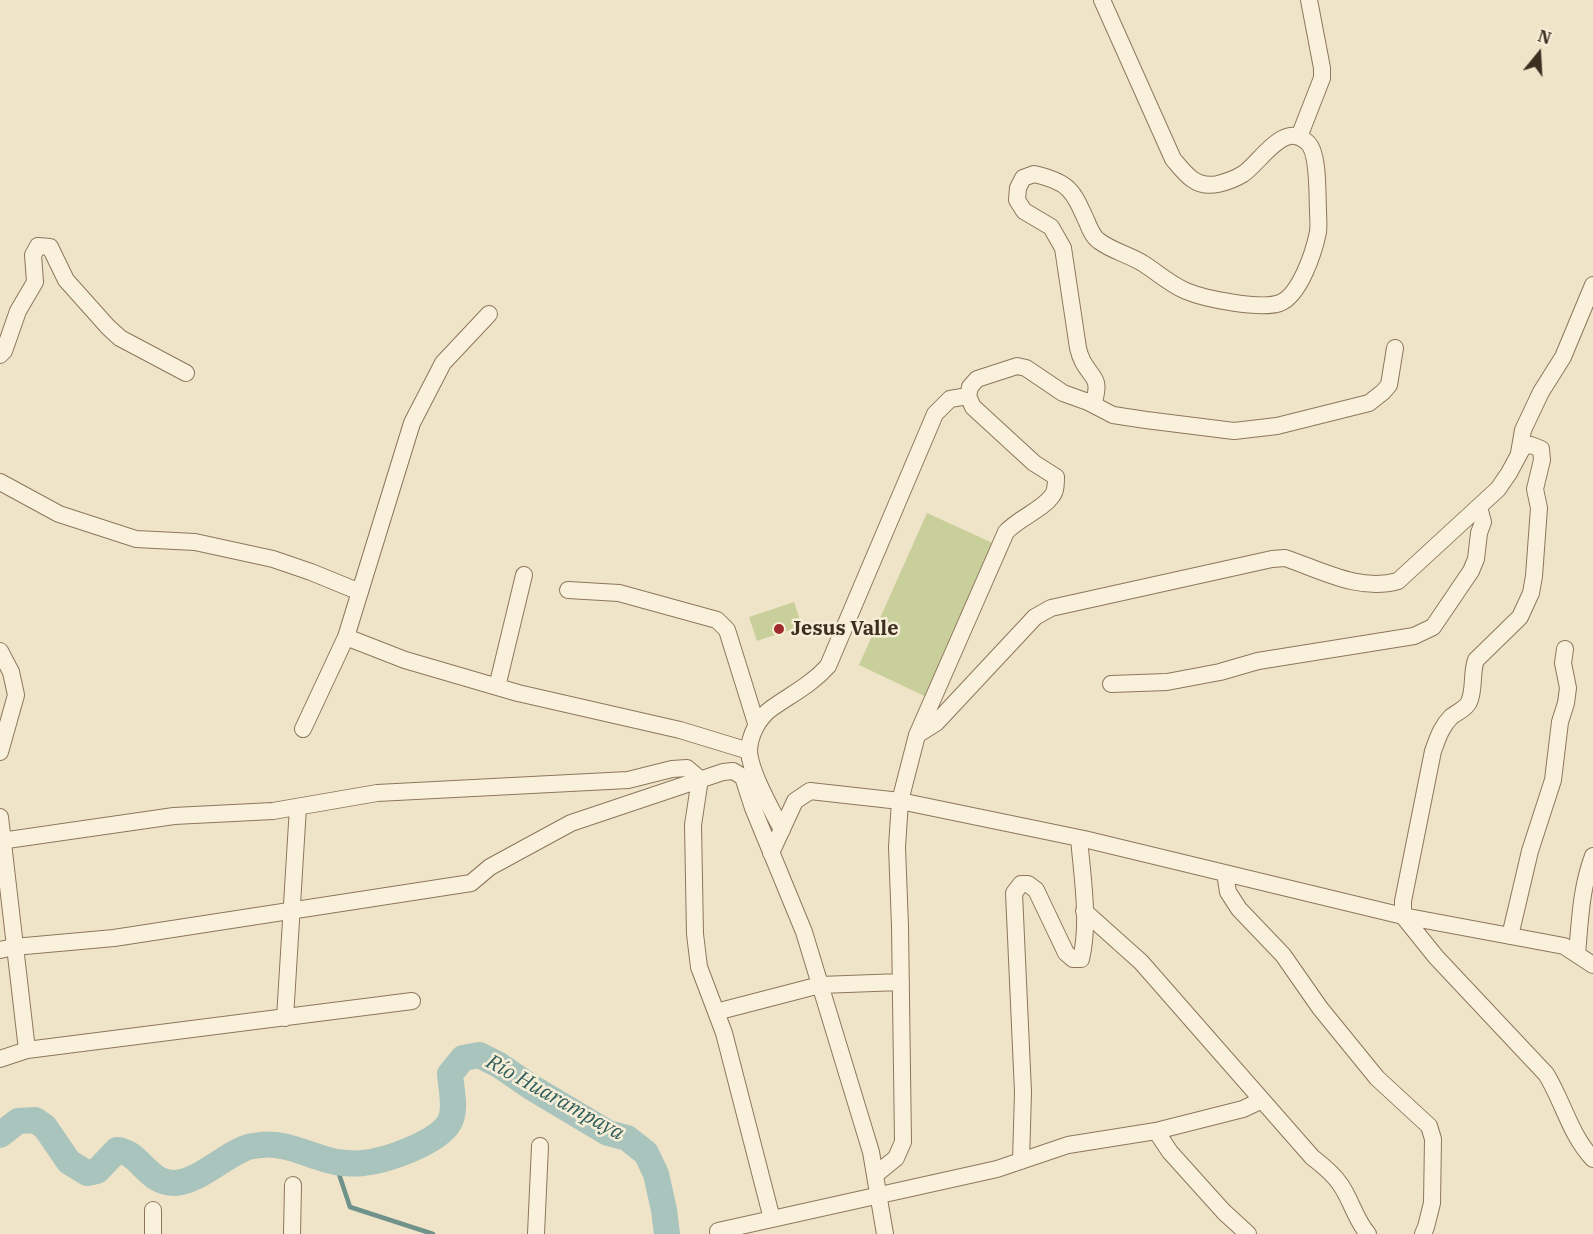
<!DOCTYPE html>
<meta charset="utf-8">
<style>
body{margin:0}
#map{position:relative;width:1593px;height:1234px;overflow:hidden;background:#f0e4c8;font-family:"IBM Plex Serif",serif}
canvas{display:block}
.north{position:absolute;left:1509px;top:24px;width:60px;height:60px;-webkit-text-stroke:4px #f7eed8;paint-order:stroke;rotate:18deg;font-size:16px;font-weight:700;line-height:24px;text-align:center;color:#3d2e20}
.north::after{content:'';display:block;margin:auto;width:21px;height:27px;background:#3d2e20;clip-path:polygon(50% 0,100% 100%,50% 72%,0 100%)}
</style>
<div id="map">
<canvas width="1593" height="1234"></canvas>
<div class="north">N</div>
</div>
<script>
const g = document.querySelector('canvas').getContext('2d');
g.lineJoin = 'round';
function fill(path, color) { g.fillStyle = color; g.fill(path, 'evenodd'); }
function stroke(path, color, width, dash) { g.strokeStyle = color; g.lineWidth = width; g.lineCap = dash ? 'butt' : 'round'; g.setLineDash(dash || []); g.stroke(path); }
function label(font, color, halo, rows, align = 'center') {
  g.font = font + ' "IBM Plex Serif",serif'; g.lineWidth = 5; g.setLineDash([]); g.textBaseline = 'middle'; g.strokeStyle = halo; g.fillStyle = color; for (const [text, x, y, turn = 0] of rows) {
    g.save(); g.translate(x, y); g.rotate((+turn || 0) * Math.PI / 180); g.textAlign = isNaN(turn) ? turn : align; if (halo) g.strokeText(text, 0, 0); g.fillText(text, 0, 0); g.restore();
  }
}
fill(new Path2D(`
 M927 513 1008 550 939 703 859 665Z
 M794 602 802 626 757 641 749 617Z`), '#c9cf9b');
stroke(new Path2D(`
 M335 1162 350 1207 433 1234`), '#6f938a', 4.5);
stroke(new Path2D(`
 M0 1135 18 1121 35 1120 45 1127 69 1162 87 1173 97 1171 117 1150C140 1152 147 1183 174 1183 196 1183 222 1158 243 1149 248 1146 255 1146 261 1145 287 1142 311 1157 336 1162 344 1163 355 1164 363 1163 386 1161 437 1143 449 1123 457 1110 451 1089 450 1074L463 1058 479 1055 499 1065 531 1087 608 1133 627 1138 646 1153 656 1174 664 1210 667 1234`), '#a9c4bc', 26);
const minor = new Path2D(`
 M1299 137 1322 78V68L1309 0
 M0 355 4 351 18 311 35 282 33 255 38 246 50 247 66 280 108 327 120 338 186 373
 M1088 402 1113 415 1146 420 1234 431 1277 426 1369 403 1383 392 1389 385 1395 348
 M1519 453 1523 430 1541 392 1563 357 1593 285
 M0 482 59 514 136 539 195 542 273 559 311 572 360 592
 M568 590 619 593 717 620 727 630 756 723
 M346 637 405 660 518 693 680 730 749 751
 M0 651 11 672 16 695 0 752
 M1111 684 1167 682 1220 672 1258 661 1414 636 1433 627 1471 571 1476 559 1479 533 1483 522 1479 507
 M497 687 524 575
 M303 729 346 637 412 423 443 363 489 314
 M917 735 936 723 1035 617 1051 608 1272 559 1285 558C1321 570 1359 592 1398 581L1498 489 1509 473 1523 447 1531 445 1541 449 1542 460 1535 489 1539 508 1534 576 1531 593 1520 617 1476 660C1471 673 1475 689 1469 702 1466 709 1457 712 1451 717 1441 727 1438 738 1433 751L1403 901V916L1564 946 1593 965
 M0 817 27 1050
 M782 830C772 810 751 774 749 752 749 735 759 717 772 708 792 694 812 684 828 666L935 414 950 399 968 396
 M0 841 174 816 273 811 377 793 628 780 672 769 687 768 700 779 693 825 695 934 699 967 724 1033 772 1219
 M771 853 795 801 810 791 900 801 1084 839 1403 916 1436 957 1546 1074C1563 1101 1570 1135 1593 1159
 M1225 873 1228 892 1239 909 1283 955 1320 1008 1377 1078 1429 1126 1433 1139 1432 1203 1426 1227 1423 1234
 M1084 911 1141 962 1312 1157C1322 1165 1333 1173 1340 1184 1351 1199 1355 1219 1368 1234
 M1510 936 1530 851 1553 780 1560 722 1566 703 1568 688 1563 663 1565 649
 M0 950 14 947 114 938 471 883 490 867 571 823 723 772 733 771 743 777 753 808 804 932 871 1152 885 1234
 M1577 954C1580 920 1581 888 1593 856
 M716 1012 820 985 901 982
 M285 1018 298 807
 M0 1059 27 1050 412 1001
 M1156 1131 1170 1152 1224 1212 1248 1234
 M1021 1161 1023 1092 1014 893 1021 884H1028L1036 890 1066 953 1073 959H1081C1090 922 1082 875 1079 838
 M875 1175 896 1158 903 1142 900 926 897 847 900 801 917 735 1006 532C1019 518 1042 510 1052 496 1056 491 1056 483 1056 477L1034 463 973 407 968 396 970 387 977 379 1017 366 1026 368 1063 393 1088 402 1095 398C1100 378 1092 378 1083 362 1081 358 1079 353 1078 348L1063 248 1051 227 1024 211 1017 200 1018 188 1023 178 1034 174C1070 182 1073 191 1087 222 1090 229 1093 237 1099 241 1112 251 1130 255 1144 264 1158 273 1170 284 1186 291 1205 299 1261 310 1280 303 1300 295 1314 252 1318 232 1319 225 1318 217 1318 210 1317 194 1319 154 1308 143 1284 119 1261 162 1243 174 1235 179 1226 182 1218 184 1208 186 1200 185 1192 179 1185 174 1179 166 1173 159L1102 0
 M153 1210V1234
 M718 1231 997 1169 1068 1145 1156 1131 1243 1109 1262 1100
 M292 1234 293 1185
 M536 1234 540 1146`);
stroke(minor, '#8d765c', 18);
stroke(minor, '#faf1dc', 16);
for (const [x, y, r, color] of [
 [779,629,6,"#9e2a2b"]
]) { const dot = new Path2D(); dot.arc(x, y, r, 0, 2 * Math.PI); g.fillStyle = color; g.fill(dot); stroke(dot, '#f7eed8', 2); }
label('bold 20px', '#3d2e20', '#f7eed8', [
 ["Jesus Valle",791,629]
], 'left');
label('italic 21px', '#2f5d5a', '#f7eed8', [
 ["Río Huarampaya",555,1098,29]
]);
</script>
